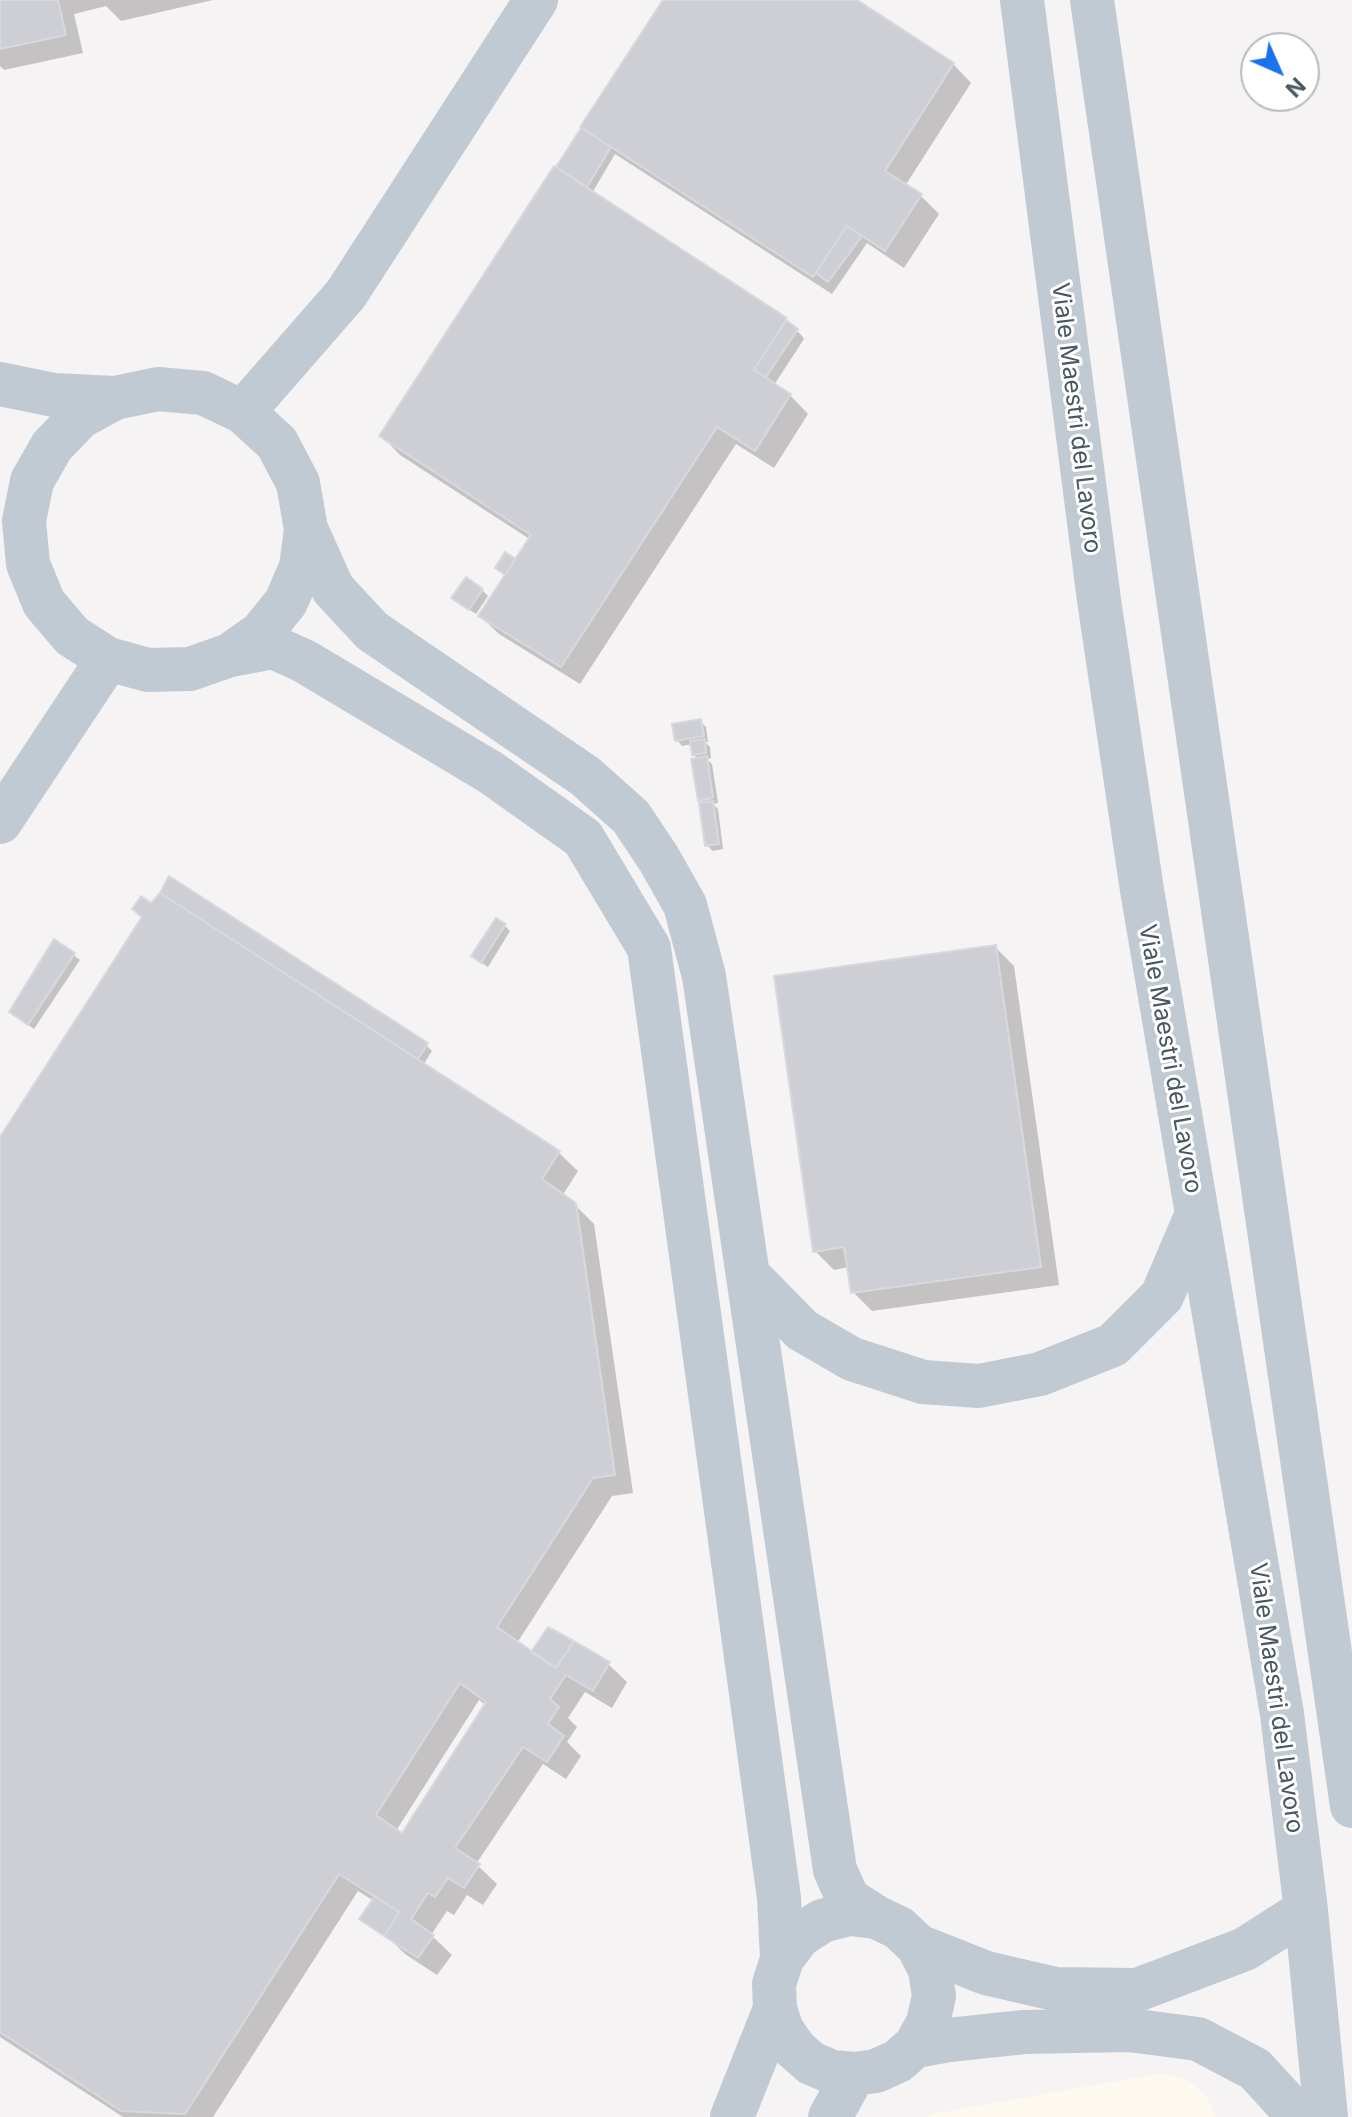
<!DOCTYPE html>
<html>
<head>
<meta charset="utf-8">
<style>
  body { margin:0 }
  #map { position:relative; width:1352px; height:2117px; overflow:hidden; background:#f5f3f3; font-family:Inter,sans-serif }
  canvas { display:block }
  .north { position:absolute; left:1240px; top:32px; width:80px; height:80px; box-sizing:border-box; background:#fff; border:2px solid #b7bbc0; border-radius:50%; rotate:135deg; font-size:22px; font-weight:700; line-height:32px; text-align:center; color:#4a5661 }
  .north::after { content:''; display:block; margin:auto; width:28px; height:36px; background:#1a73e8; clip-path:polygon(50% 0,100% 100%,50% 72%,0 100%) }
</style>
</head>
<body>
<div id="map">
<canvas width="1352" height="2117"></canvas>
<div class="north">N</div>
</div>
<script>
const ctx = document.querySelector('canvas').getContext('2d');
ctx.lineJoin = 'round';
function fill(path, color) {
  ctx.fillStyle = color;
  ctx.fill(path, 'evenodd');
}
function shape(rows) {
  const path = new Path2D();
  for (const r of rows) {
    path.moveTo(r[0], r[1]);
    for (let i = 2; i < r.length; i += 2) path.lineTo(r[i], r[i + 1]);
  }
  return path;
}
function trace(path, color, width, dash) {
  ctx.strokeStyle = color;
  ctx.lineWidth = width;
  ctx.lineCap = dash ? 'butt' : 'round';
  ctx.setLineDash(dash || []);
  ctx.stroke(path);
}
function write(font, color, halo, rows, align = 'center') {
  ctx.font = font + ' Inter,sans-serif';
  ctx.lineWidth = 6;
  ctx.setLineDash([]);
  ctx.textBaseline = 'middle';
  ctx.strokeStyle = halo;
  ctx.fillStyle = color;
  for (const [text, x, y, turn = 0] of rows) {
    ctx.save();
    ctx.translate(x, y);
    ctx.rotate((+turn || 0) * Math.PI / 180);
    ctx.textAlign = isNaN(turn) ? turn : align;
    if (halo) ctx.strokeText(text, 0, 0);
    ctx.fillText(text, 0, 0);
    ctx.restore();
  }
}
const commercial = shape([
  [1158,2074,1173,2075,1189,2081,1201,2090,1208,2100,1216,2117,928,2117,932,2114]
]);
const shadow = shape([
  [0,0,213,0,121,21,106,6,74,14,83,53,4,70,0,66],
  [665,0,853,0,953,64,971,83,905,186,921,196,939,214,904,268,867,243,832,294,615,154,592,193,786,320,802,336,804,339,774,385,790,395,808,414,774,468,736,444,580,684,499,634,480,616,531,540,400,455,382,436,566,174,559,167],
  [482,590,488,596,476,614,460,603],
  [700,721,706,727,708,742,705,742,710,747,711,758,706,759,712,764,718,803,713,804,718,809,723,849,713,851,707,845,705,804,700,800,699,760,693,754,692,744,682,746,677,740],
  [169,879,426,1045,432,1051,423,1065,559,1153,578,1171,562,1196,575,1205,594,1224,633,1493,612,1496,517,1643,532,1654,608,1664,627,1682,612,1708,585,1692,568,1718,577,1727,567,1742,581,1756,566,1779,543,1764,476,1864,497,1884,483,1905,467,1895,454,1915,447,1911,431,1935,452,1955,437,1975,405,1954,392,1941,374,1901,358,1891,213,2117,123,2117,0,2037,0,1140,152,905,161,894],
  [479,1700,486,1705,402,1836,396,1831],
  [505,926,510,931,488,967,480,962],
  [55,942,80,960,34,1029,18,1017],
  [995,947,1014,966,1059,1285,872,1311,853,1292,849,1267,834,1270,815,1251]
]);
const building = shape([
  [0,0,58,0,66,35,0,49,0,0],
  [663,0,857,0,954,63,885,171,922,194,885,251,847,226,813,277,580,127,663,0],
  [581,128,611,147,587,187,556,167,581,128],
  [554,166,787,318,754,370,791,394,755,451,717,427,561,667,478,616,531,535,379,436,554,166],
  [847,226,862,236,828,282,816,273,847,226],
  [786,320,798,329,766,377,754,370,786,320],
  [505,552,516,559,505,575,495,568,505,552],
  [466,577,483,589,469,610,451,598,466,577],
  [701,719,704,736,675,741,672,724,701,719],
  [705,739,706,753,692,755,690,741,705,739],
  [707,756,713,798,698,801,691,759,707,756],
  [713,801,719,844,705,846,699,803,713,801],
  [169,876,428,1043,418,1059,160,893,169,876],
  [160,893,560,1151,542,1179,576,1203,615,1475,593,1478,497,1627,556,1668,574,1641,610,1662,593,1691,566,1675,550,1699,559,1707,548,1724,564,1736,547,1762,523,1747,455,1848,480,1864,464,1888,448,1878,435,1897,428,1893,411,1919,434,1935,418,1958,384,1936,399,1912,339,1874,185,2114,121,2111,0,2032,0,1137,142,917,132,909,141,896,151,903,160,893],
  [460,1683,486,1702,402,1833,376,1815,460,1683],
  [496,918,506,924,481,963,471,956,496,918],
  [54,939,75,953,28,1025,9,1012,54,939],
  [996,945,1041,1267,851,1293,844,1247,813,1252,774,976,996,945],
  [548,1627,574,1641,556,1668,531,1652,548,1627],
  [375,1896,399,1912,384,1936,359,1919,375,1896]
]);
const minor = shape([
  [1022,0,1099,600,1142,890,1282,1714,1306,1910,1326,2117],
  [1092,0,1352,1806],
  [0,384,54,395,115,398,158,389,203,393,243,412,277,443,298,483,306,529,333,589,372,631,585,776,631,817,659,859,685,905,704,976,835,1870,848,1899,876,1917,899,1928,918,1946,930,1970,934,1996,928,2023,915,2046,898,2061,876,2071,854,2074,832,2072,811,2063,795,2049,782,2030,775,2009,774,1984,782,1959,799,1936,822,1921,849,1914,876,1917],
  [115,398,80,417,52,446,32,481,24,521,28,564,44,603,72,636,108,659,148,670,190,669,230,655,273,647,304,661,490,772,583,838,649,948,779,1898,782,1959],
  [243,412,346,294,536,0],
  [230,655,261,633,286,602,301,567,306,529],
  [0,822,108,659],
  [748,1275,802,1330,852,1359,923,1382,979,1386,1040,1374,1113,1345,1162,1296,1197,1214],
  [918,1946,986,1973,1055,1989,1137,1990,1245,1949,1306,1910],
  [915,2046,949,2040,1024,2032,1129,2030,1198,2039,1255,2069,1299,2117],
  [732,2117,775,2009],
  [830,2117,854,2074]
]);
const streetNames = [
  ["Viale Maestri del Lavoro",1076,418,83],
  ["Viale Maestri del Lavoro",1170,1059,80],
  ["Viale Maestri del Lavoro",1276,1698,82]
];
fill(commercial, '#fdf9ef');
fill(shadow, '#0003');
fill(building, '#cdcfd5');
trace(building, '#d7d9de', 2);
trace(minor, '#c1cad2', 44);
write('24px', '#4a5661', '#fff', streetNames);
</script>
</body>
</html>
